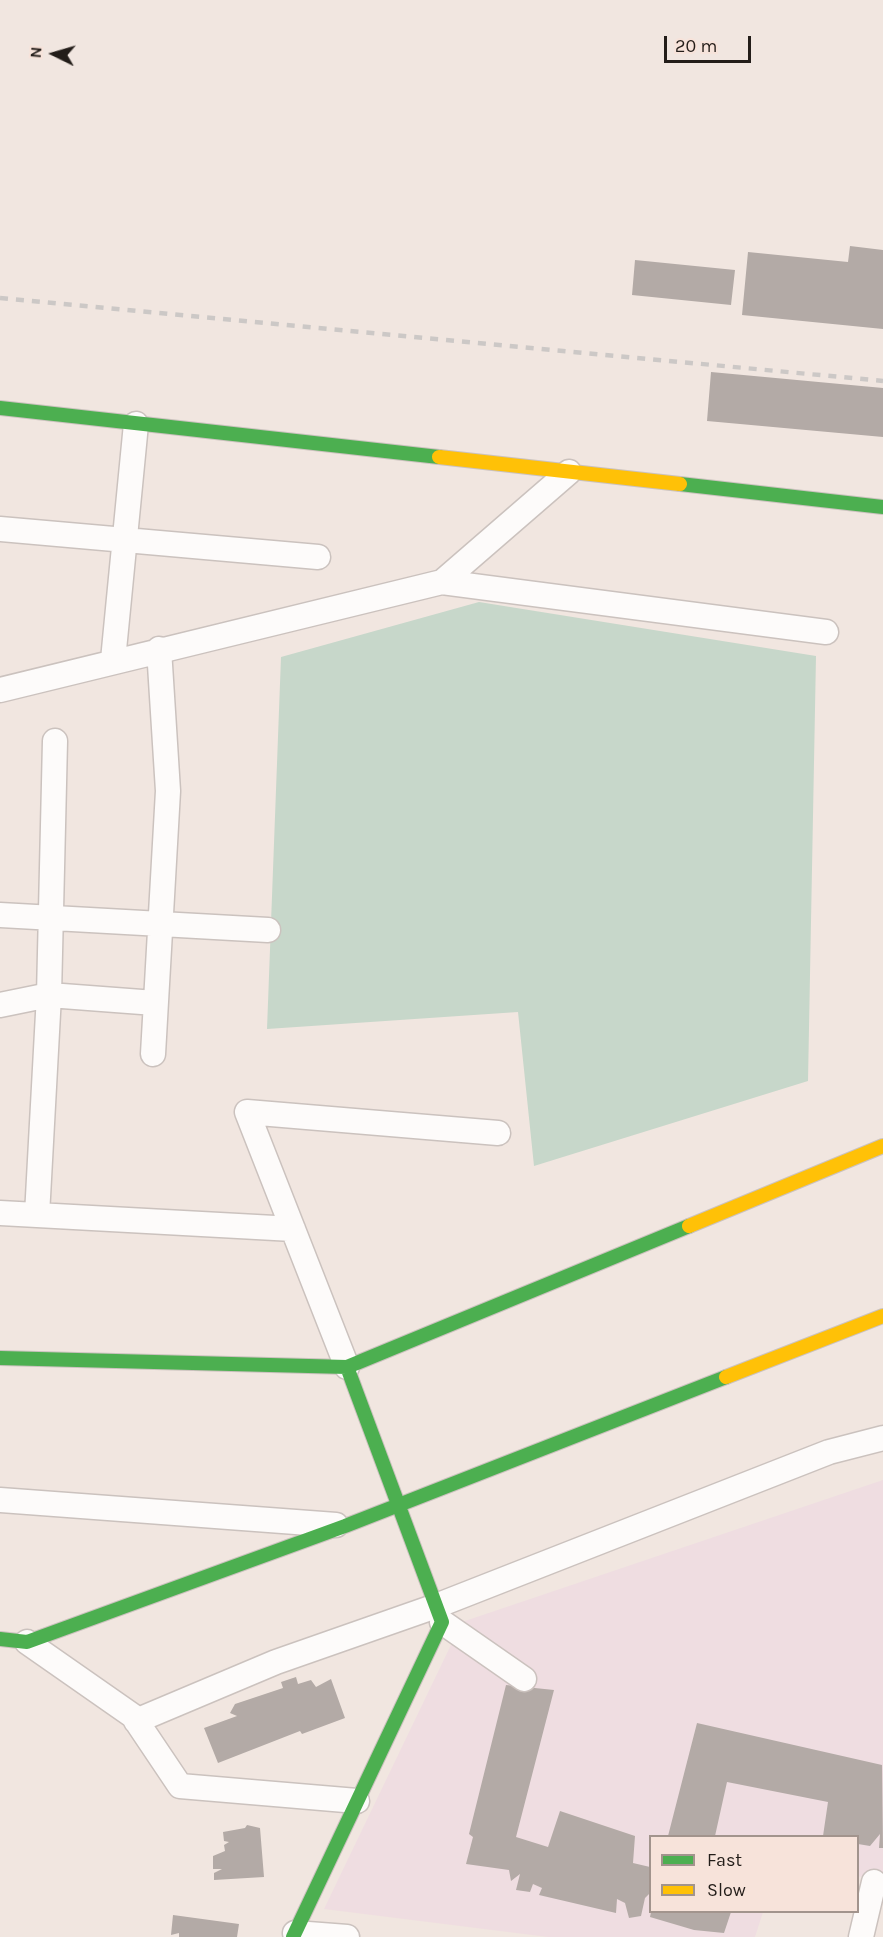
<!DOCTYPE html>
<html>
<head>
<meta charset="utf-8">
<style>
  body { margin:0 }
  #map { position:relative; width:883px; height:1937px; overflow:hidden; background:#f1e6e0; font-family:Karla,sans-serif }
  canvas { display:block }
  .legend { position:absolute; left:649px; top:1835px; width:210px; height:78px; box-sizing:border-box; background:#f7e3da; border:2px solid #a2948d; margin:0; padding:8px 10px; list-style:none; font-size:18px; color:#231d19 }
  .legend li { display:flex; align-items:center; gap:12px; height:30px }
  .legend b { width:30px; border:2px solid #a2948d }
  .north { position:absolute; left:24px; top:24px; width:60px; height:60px; -webkit-text-stroke:4px #f7e3da; paint-order:stroke; rotate:275deg; font-size:16px; font-weight:700; line-height:24px; text-align:center; color:#231d19 }
  .north::after { content:''; display:block; margin:auto; width:21px; height:27px; background:#231d19; clip-path:polygon(50% 0,100% 100%,50% 72%,0 100%) }
  .scale { position:absolute; left:664px; top:36px; width:87px; height:27px; box-sizing:border-box; border:3px solid #231d19; border-top:0; padding-left:8px; font-size:18px; line-height:21px; white-space:nowrap; color:#231d19; -webkit-text-stroke:4px #f7e3da; paint-order:stroke }
</style>
</head>
<body>
<div id="map">
<canvas width="883" height="1937"></canvas>
<ul class="legend">
<li><b style="height:8px;background:#4caf50"></b>Fast</li>
<li><b style="height:8px;background:#ffc107"></b>Slow</li>
</ul>
<div class="north">N</div>
<div class="scale">20 m</div>
</div>
<script>
const ctx = document.querySelector('canvas').getContext('2d');
ctx.lineJoin = 'round';
function fill(path, color) {
  ctx.fillStyle = color;
  ctx.fill(path, 'evenodd');
}
function shape(rows) {
  const path = new Path2D();
  for (const r of rows) {
    path.moveTo(r[0], r[1]);
    for (let i = 2; i < r.length; i += 2) path.lineTo(r[i], r[i + 1]);
  }
  return path;
}
function trace(path, color, width, dash) {
  ctx.strokeStyle = color;
  ctx.lineWidth = width;
  ctx.lineCap = dash ? 'butt' : 'round';
  ctx.setLineDash(dash || []);
  ctx.stroke(path);
}
const education = shape([
  [883,1480,883,1883,858,1876,858,1836,650,1836,650,1912,763,1912,755,1937,548,1937,324,1909,462,1622]
]);
const green = shape([
  [479,602,816,656,808,1081,534,1166,518,1012,267,1029,281,657]
]);
const building = shape([
  [850,246,883,250,883,329,742,315,748,252,848,262],
  [635,260,735,270,731,305,632,295],
  [711,372,883,388,883,437,707,421],
  [296,1677,298,1684,311,1680,316,1687,331,1679,345,1718,302,1734,300,1731,218,1763,204,1728,237,1716,230,1713,235,1704,283,1688,281,1682],
  [506,1685,554,1690,516,1837,548,1847,560,1811,635,1836,633,1863,650,1867,650,1893,645,1898,641,1916,629,1918,625,1903,617,1899,616,1913,539,1895,542,1888,533,1884,530,1892,516,1890,520,1874,511,1881,509,1870,466,1864,473,1837,469,1834],
  [697,1723,882,1765,883,1848,879,1848,880,1834,870,1846,858,1844,858,1836,823,1836,828,1802,727,1782,715,1836,668,1836],
  [247,1825,260,1828,264,1877,214,1880,214,1873,222,1869,213,1869,213,1856,225,1851,224,1845,229,1842,224,1841,223,1832,245,1828],
  [651,1912,731,1912,724,1933,694,1930,650,1917],
  [173,1915,239,1924,237,1937,179,1937,179,1933,171,1935]
]);
const street = shape([
  [0,529,318,557],
  [442,582,826,632],
  [113,660,136,424],
  [0,690,442,582,569,472],
  [0,915,268,930],
  [0,1005,49,995,155,1003],
  [153,1054,168,791,159,649],
  [0,1213,293,1229],
  [37,1215,49,995,55,741],
  [347,1367,247,1112,498,1133],
  [0,1500,336,1525],
  [442,1622,524,1679],
  [27,1642,133,1716,180,1786,357,1801],
  [136,1721,276,1662,436,1606,829,1452,883,1438],
  [295,1933,347,1937],
  [861,1937,874,1882]
]);
const fast = shape([
  [0,408,439,457],
  [680,484,883,507],
  [0,1358,347,1367,689,1226],
  [0,1639,27,1642,345,1526,726,1377],
  [293,1937,442,1622,347,1367]
]);
const slow = shape([
  [439,457,680,484],
  [689,1226,883,1146],
  [726,1377,883,1316]
]);
const rail = shape([
  [0,298,883,381]
]);
fill(education, '#efdde1');
fill(green, '#c7d7ca');
fill(building, '#b3aaa6');
trace(street, '#cbc2be', 27);
trace(fast, '#cbc2be', 16);
trace(slow, '#cbc2be', 16);
trace(street, '#fdfbfa', 24);
trace(fast, '#4caf50', 14);
trace(slow, '#ffc107', 14);
trace(rail, '#ccc8c6', 4.5, [8, 8]);
</script>
</body>
</html>
